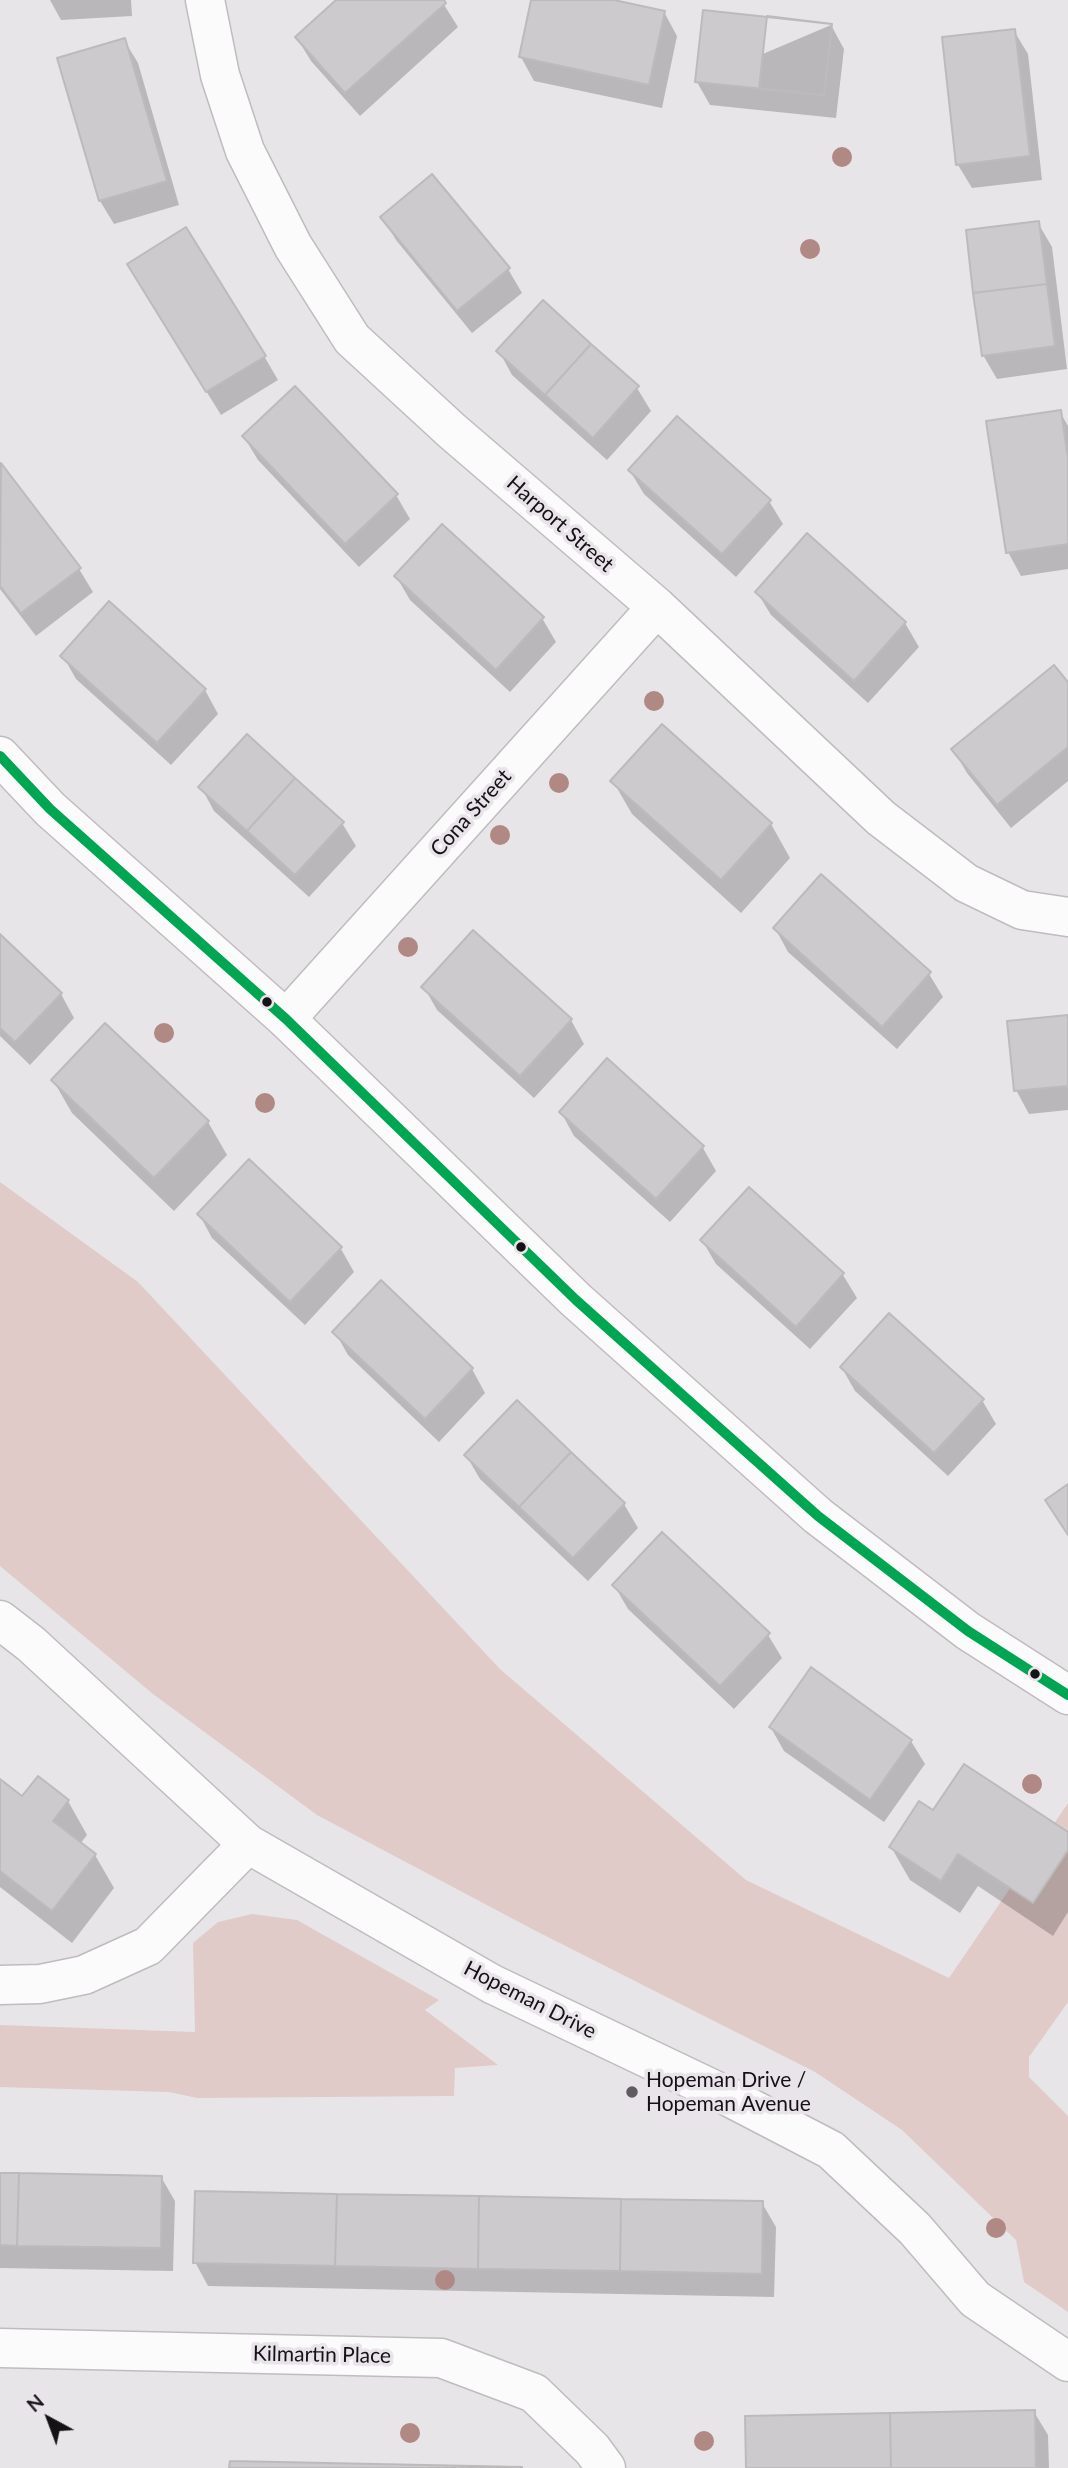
<!DOCTYPE html>
<html>
<head>
<meta charset="utf-8">
<style>
  body { margin:0 }
  #map { position:relative; width:1068px; height:2468px; overflow:hidden; background:#e8e5e9; font-family:Lato,sans-serif }
  canvas { display:block }
  .north { position:absolute; left:14px; top:2384px; width:70px; height:70px; -webkit-text-stroke:5px #e9e4ea; paint-order:stroke; rotate:319deg; font-size:19px; font-weight:700; line-height:28px; text-align:center; color:#141214 }
  .north::after { content:''; display:block; margin:auto; width:24px; height:32px; background:#141214; clip-path:polygon(50% 0,100% 100%,50% 72%,0 100%) }
</style>
</head>
<body>
<div id="map">
<canvas width="1068" height="2468"></canvas>
<div class="north">N</div>
</div>
<script>
const ctx = document.querySelector('canvas').getContext('2d');
ctx.lineJoin = 'round';
function fill(path, color) {
  ctx.fillStyle = color;
  ctx.fill(path, 'evenodd');
}
function shape(rows) {
  const path = new Path2D();
  for (const r of rows) {
    path.moveTo(r[0], r[1]);
    for (let i = 2; i < r.length; i += 2) path.lineTo(r[i], r[i + 1]);
  }
  return path;
}
function trace(path, color, width, dash) {
  ctx.strokeStyle = color;
  ctx.lineWidth = width;
  ctx.lineCap = dash ? 'butt' : 'round';
  ctx.setLineDash(dash || []);
  ctx.stroke(path);
}
function write(font, color, halo, rows, align = 'center') {
  ctx.font = font + ' Lato,sans-serif';
  ctx.lineWidth = 7;
  ctx.setLineDash([]);
  ctx.textBaseline = 'middle';
  ctx.strokeStyle = halo;
  ctx.fillStyle = color;
  for (const [text, x, y, turn = 0] of rows) {
    ctx.save();
    ctx.translate(x, y);
    ctx.rotate((+turn || 0) * Math.PI / 180);
    ctx.textAlign = isNaN(turn) ? turn : align;
    if (halo) ctx.strokeText(text, 0, 0);
    ctx.fillText(text, 0, 0);
    ctx.restore();
  }
}
const green = shape([
  [0,1182,138,1282,500,1669,746,1880,949,1978,1068,1803,1068,2002,1029,2057,1029,2077,1068,2116,1068,2312,1024,2282,1016,2240,902,2130,815,2072,534,1930,317,1815,153,1694,0,1566],
  [252,1914,297,1920,439,2000,425,2010,498,2065,455,2068,454,2096,197,2098,169,2092,0,2087,0,2025,195,2032,193,1943,218,1922]
]);
const shadow = shape([
  [50,0,131,0,132,16,61,20],
  [339,0,441,0,458,27,360,116,311,61,297,38],
  [533,0,605,0,664,12,677,36,662,108,534,81,521,57],
  [831,25,844,49,836,118,710,105,697,82],
  [1014,31,1028,54,1042,180,972,188,958,165],
  [124,40,138,63,179,205,114,224,100,201,59,59],
  [382,217,508,269,522,293,472,333,396,240],
  [1038,223,1052,247,1067,369,997,379,983,355],
  [142,288,264,356,278,380,221,415],
  [499,351,637,388,651,411,607,460,512,375],
  [1060,412,1068,426,1068,569,1021,576,1008,552],
  [244,437,396,495,410,519,359,567,258,460],
  [1,465,79,569,93,592,36,636,0,589],
  [630,471,769,501,783,524,736,577,644,494],
  [396,576,542,618,556,642,510,692,410,600],
  [757,592,905,623,919,647,868,703,771,615],
  [63,656,205,690,218,714,171,765,76,679],
  [1068,685,1068,781,1011,828,967,773,953,749],
  [613,781,771,824,790,858,741,913,632,814],
  [201,787,342,823,356,846,309,897,214,811],
  [775,928,929,974,943,997,897,1049,788,952],
  [0,936,61,994,74,1018,30,1065,0,1036],
  [424,987,571,1020,584,1044,534,1098,437,1010],
  [1068,1017,1068,1110,1029,1114,1016,1090],
  [608,1061,703,1148,716,1171,670,1222,574,1136,561,1112],
  [53,1080,208,1122,227,1155,174,1211,72,1113],
  [249,1161,341,1249,354,1272,305,1325,212,1238,199,1214],
  [749,1189,843,1275,857,1298,810,1349,716,1264,702,1240],
  [335,1332,472,1369,485,1393,439,1442,348,1355],
  [842,1368,982,1400,996,1424,948,1476,855,1391],
  [517,1402,624,1504,638,1528,588,1581,480,1479,466,1455],
  [614,1585,768,1635,782,1658,734,1709,628,1609],
  [771,1728,911,1741,925,1764,884,1822,784,1751],
  [38,1778,68,1801,87,1835,80,1844,95,1855,114,1888,72,1943,0,1887,0,1781,22,1799],
  [934,1812,1068,1834,1068,1912,1053,1936,978,1886,960,1913,910,1880,891,1847],
  [0,2174,161,2177,175,2201,173,2271,0,2268],
  [762,2203,776,2227,774,2297,208,2286,195,2262],
  [1034,2412,1048,2435,1049,2468,748,2468]
]);
const building = shape([
  [336,0,444,0,446,3,345,93,295,37,336,0],
  [531,0,614,0,665,11,649,85,519,57,531,0],
  [703,10,832,24,824,95,695,82,703,10],
  [767,16,832,24,824,95,759,89,767,16],
  [1015,29,1030,156,956,165,942,37,1015,29],
  [125,38,167,181,99,201,57,58,125,38],
  [432,174,510,268,457,311,380,217,432,174],
  [1039,221,1047,284,973,293,966,230,1039,221],
  [186,227,266,356,206,392,127,264,186,227],
  [1047,284,1055,346,982,356,973,293,1047,284],
  [543,300,591,344,545,395,496,351,543,300],
  [591,344,639,386,593,438,545,395,591,344],
  [295,386,398,494,345,544,242,436,295,386],
  [1061,410,1068,458,1068,544,1006,553,986,421,1061,410],
  [677,416,771,500,722,554,628,470,677,416],
  [1,463,81,568,21,613,0,586,1,463],
  [442,524,544,617,496,670,394,576,442,524],
  [807,533,906,622,854,681,755,592,807,533],
  [109,601,206,689,157,743,60,656,109,601],
  [1054,665,1068,682,1068,747,997,805,951,749,1054,665],
  [662,724,772,823,721,880,610,781,662,724],
  [247,734,295,778,247,831,198,787,247,734],
  [295,778,344,822,295,875,247,831,295,778],
  [821,874,931,972,882,1027,773,928,821,874],
  [473,930,572,1019,520,1076,421,987,473,930],
  [0,934,62,993,15,1042,0,1028,0,934],
  [1068,1015,1068,1086,1014,1091,1007,1021,1068,1015],
  [105,1023,209,1121,154,1178,51,1080,105,1023],
  [607,1058,704,1146,656,1199,559,1112,607,1058],
  [249,1159,342,1247,290,1302,197,1214,249,1159],
  [749,1187,844,1273,796,1327,700,1240,749,1187],
  [381,1280,473,1368,425,1419,332,1332,381,1280],
  [889,1313,984,1399,934,1453,840,1367,889,1313],
  [517,1400,571,1452,519,1507,464,1455,517,1400],
  [571,1452,625,1503,573,1558,519,1507,571,1452],
  [1068,1484,1068,1535,1045,1500,1068,1484],
  [662,1532,770,1633,720,1686,612,1585,662,1532],
  [811,1667,912,1740,870,1800,769,1727,811,1667],
  [964,1764,1068,1832,1068,1850,1033,1903,958,1854,941,1881,889,1847,919,1801,933,1810,964,1764],
  [38,1776,69,1800,53,1821,96,1854,52,1911,0,1871,0,1779,22,1796,38,1776],
  [0,2173,19,2173,17,2246,0,2245,0,2173],
  [19,2173,162,2176,161,2248,17,2246,19,2173],
  [195,2191,337,2194,335,2266,193,2263,195,2191],
  [337,2194,479,2196,478,2269,335,2266,337,2194],
  [479,2196,621,2199,620,2271,478,2269,479,2196],
  [621,2199,763,2201,762,2274,620,2271,621,2199],
  [1035,2410,1036,2468,891,2468,890,2413,1035,2410],
  [890,2413,891,2468,746,2468,745,2416,890,2413],
  [230,2461,522,2467,522,2468,229,2468,230,2461]
]);
const street = shape([
  [205,0,220,75,245,151,293,246,352,339,452,431,657,607,881,818,966,883,1022,910,1068,917],
  [286,1019,657,607],
  [0,1620,31,1644,248,1844,492,1984,731,2098,831,2150,915,2229,975,2299,1068,2362],
  [0,1985,40,1984,84,1975,148,1946,248,1844],
  [0,2348,441,2358,534,2393,592,2449,606,2468]
]);
const secondary = shape([
  [0,756,50,809,286,1019,576,1300,818,1516,968,1631,1068,1695]
]);
const bus1 = shape([
  [0,756,50,809,286,1019,576,1300,818,1516,968,1631,1068,1695]
]);
const trees = [
  [842,157],
  [810,249],
  [654,701],
  [559,783],
  [500,835],
  [408,947],
  [164,1033],
  [265,1103],
  [1032,1784],
  [996,2228],
  [445,2280],
  [410,2433],
  [704,2441]
];
const markers = [
  [267,1002,6,"#141214"],
  [521,1247,6,"#141214"],
  [1035,1674,6,"#141214"],
  [632,2092,7,"#5e5c5f"]
];
const streetNames = [
  ["Harport Street",560,524,41],
  ["Cona Street",471,813,-48],
  ["Hopeman Drive",530,2000,27],
  ["Kilmartin Place",322,2355,1]
];
const poiNames = [
  ["Hopeman Drive /",646,2080],
  ["Hopeman Avenue",646,2104]
];
fill(green, '#e0cbc9');
fill(shadow, '#0003');
fill(building, '#cccacc');
trace(building, '#bdbabc', 2);
trace(street, '#bfbcbf', 41);
trace(secondary, '#bfbcbf', 41);
trace(street, '#fcfbfc', 38);
trace(secondary, '#fcfbfc', 38);
trace(bus1, '#00a651', 10);
ctx.fillStyle = '#b08884';
for (const [x, y] of trees) {
  ctx.beginPath();
  ctx.arc(x, y, 10, 0, 2 * Math.PI);
  ctx.fill();
}
for (const [x, y, r, color] of markers) {
  const dot = new Path2D();
  dot.arc(x, y, r, 0, 2 * Math.PI);
  ctx.fillStyle = color;
  ctx.fill(dot);
  trace(dot, '#e9e4ea', 2.5);
}
write('21px', '#141214', '#e9e4ea', streetNames);
write('21px', '#141214', '#e9e4ea', poiNames, 'left');
</script>
</body>
</html>
